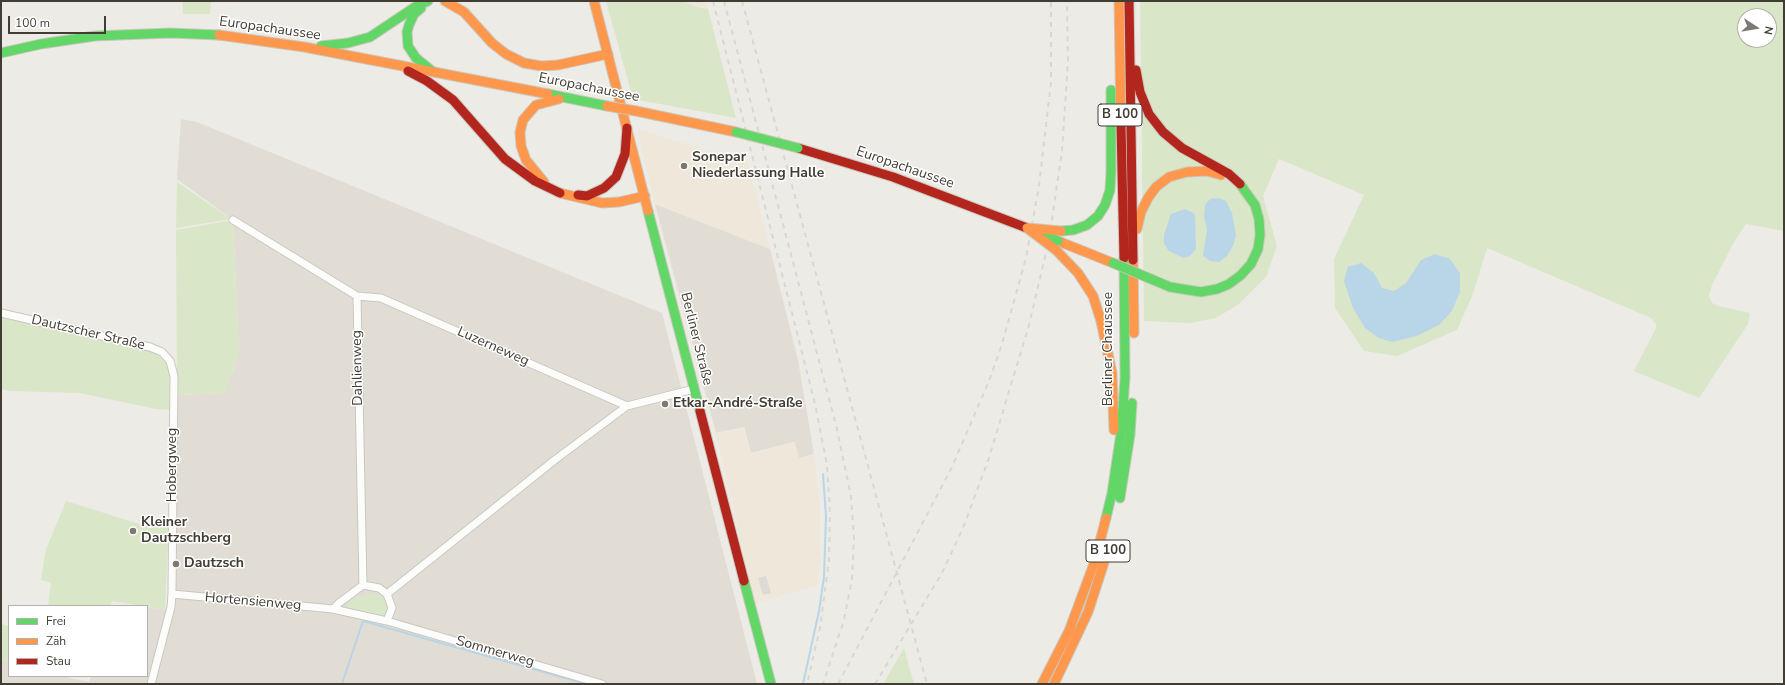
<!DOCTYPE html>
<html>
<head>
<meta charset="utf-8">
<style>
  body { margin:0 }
  #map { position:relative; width:1785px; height:685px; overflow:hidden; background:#edebe6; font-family:"Nunito Sans",sans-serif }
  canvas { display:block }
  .frame { position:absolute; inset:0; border:2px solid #413c34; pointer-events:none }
  .legend { position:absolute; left:8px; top:605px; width:140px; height:72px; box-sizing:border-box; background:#fff; border:1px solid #b3b1ae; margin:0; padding:5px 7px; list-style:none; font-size:12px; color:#413c34 }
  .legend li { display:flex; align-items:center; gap:8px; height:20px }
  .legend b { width:20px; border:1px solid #b3b1ae }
  .north { position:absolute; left:1737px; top:8px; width:40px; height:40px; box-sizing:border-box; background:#fff; border:1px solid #b3b1ae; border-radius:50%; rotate:102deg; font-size:11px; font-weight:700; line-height:16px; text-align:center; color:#413c34 }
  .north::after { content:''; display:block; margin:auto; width:14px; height:18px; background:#7d7972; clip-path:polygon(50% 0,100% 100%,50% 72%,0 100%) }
  .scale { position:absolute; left:8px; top:16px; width:98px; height:18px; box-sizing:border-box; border:2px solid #413c34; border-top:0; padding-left:5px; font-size:12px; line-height:14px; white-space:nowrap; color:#413c34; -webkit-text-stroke:3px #fff; paint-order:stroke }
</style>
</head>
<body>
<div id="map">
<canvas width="1785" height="685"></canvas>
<div class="frame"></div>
<ul class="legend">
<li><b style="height:5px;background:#63d668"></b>Frei</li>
<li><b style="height:5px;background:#ff974d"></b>Zäh</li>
<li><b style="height:5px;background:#b3261e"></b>Stau</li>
</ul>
<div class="north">N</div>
<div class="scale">100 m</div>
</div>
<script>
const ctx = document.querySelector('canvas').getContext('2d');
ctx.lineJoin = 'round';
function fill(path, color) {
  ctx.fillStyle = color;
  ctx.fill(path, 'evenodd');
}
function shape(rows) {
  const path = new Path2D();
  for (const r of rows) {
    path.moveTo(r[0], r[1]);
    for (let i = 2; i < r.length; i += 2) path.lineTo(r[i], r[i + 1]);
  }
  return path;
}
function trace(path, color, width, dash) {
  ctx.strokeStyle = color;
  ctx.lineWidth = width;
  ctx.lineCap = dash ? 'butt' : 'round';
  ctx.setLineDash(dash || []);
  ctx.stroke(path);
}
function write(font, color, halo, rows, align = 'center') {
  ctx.font = font + ' "Nunito Sans",sans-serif';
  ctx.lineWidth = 3;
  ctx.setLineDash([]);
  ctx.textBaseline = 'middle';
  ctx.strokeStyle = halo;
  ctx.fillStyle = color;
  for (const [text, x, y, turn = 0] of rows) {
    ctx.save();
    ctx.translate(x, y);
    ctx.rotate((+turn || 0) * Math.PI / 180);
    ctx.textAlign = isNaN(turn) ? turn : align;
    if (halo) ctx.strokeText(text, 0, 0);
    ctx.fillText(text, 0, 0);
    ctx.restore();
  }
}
const residential = shape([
  [181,119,197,122,662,313,757,684,1,684,1,659,9,661,9,676,62,676,89,682,91,676,147,676,147,607,165,610,171,594,177,395,224,393,239,355,233,220,177,179],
  [655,204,770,249,798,360,814,454,799,458,794,442,751,453,744,427,716,433]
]);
const commercial = shape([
  [683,1,706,1,708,9,697,7],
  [637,129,748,163,770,249,655,204],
  [743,428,750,454,795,442,799,458,814,454,820,509,820,564,817,585,755,604,716,433]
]);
const green = shape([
  [183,1,211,1,210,14,183,14],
  [606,1,683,1,697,7,708,9,736,118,633,99],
  [1140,1,1784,1,1784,231,1746,224,1734,242,1712,285,1709,296,1712,303,1718,306,1750,313,1748,324,1699,398,1634,371,1656,328,1656,324,1651,318,1487,248,1473,294,1457,330,1397,356,1364,351,1335,308,1334,259,1364,195,1279,159,1263,196,1277,246,1266,277,1239,304,1216,318,1190,323,1144,321],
  [1745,16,1769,16,1769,40,1745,40],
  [177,182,231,219,176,228],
  [233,220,239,355,224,393,177,395,176,230],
  [1,317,146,349,157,354,164,361,169,369,171,410,156,409,80,393,10,391,1,389],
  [66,501,152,528,169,520,165,610,112,601,110,606,48,606,51,583,41,580,46,549],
  [370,594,380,595,387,602,389,608,384,615,379,615,347,608,347,604,354,598],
  [1,624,9,626,9,661,1,659],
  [904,648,914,684,883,684]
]);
const parking = shape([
  [766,576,771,593,763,595,758,578]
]);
const water = shape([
  [1219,198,1226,201,1232,213,1236,235,1233,246,1227,256,1219,262,1210,261,1203,256,1207,230,1204,216,1205,205,1210,199],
  [1185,209,1195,214,1196,249,1190,256,1183,258,1169,251,1164,244,1164,235,1171,214],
  [1435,254,1450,259,1460,273,1460,292,1452,311,1439,325,1417,336,1392,342,1379,338,1365,328,1353,308,1344,281,1348,267,1361,263,1374,273,1382,288,1394,291,1406,283,1421,260]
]);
const stream = shape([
  [342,684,363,621,586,684],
  [803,684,819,611,824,577,826,516,823,474]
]);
const street = shape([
  [233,220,357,296,363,585],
  [357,296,381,298,627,406],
  [1,313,150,347,162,352,170,361,174,376,172,594,171,607,151,684],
  [172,594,333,609,387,621,392,608,387,594,379,588,363,585,339,603,333,609],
  [387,594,556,459,627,406,694,389],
  [387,621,602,684]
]);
const fast = shape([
  [421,8,414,14,409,25,407,32,408,46,416,58,432,71],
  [321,46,348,43,370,37,415,7,428,1],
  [1,53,41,44,95,36,170,33,219,35],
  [548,94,607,106],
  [648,211,700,411],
  [1061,231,1073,230,1087,225,1098,216,1105,205,1110,190,1111,172,1111,90],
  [1151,279,1170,287,1201,292,1217,289,1229,284,1241,275,1251,264,1258,249,1260,235,1259,219,1255,205,1240,184],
  [1120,498,1130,435,1132,403],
  [1106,518,1112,493,1121,433,1125,378,1124,258],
  [744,581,771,684]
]);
const slow = shape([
  [445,1,464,12,492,43,506,54,524,63,541,66,558,65,608,54],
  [594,1,648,211],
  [1119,1,1121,125],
  [219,35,304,47,548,94],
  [636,111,736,132],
  [544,182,526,160,521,146,520,132,523,120,536,105,559,99],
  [560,193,602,203,619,202,645,196],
  [1137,229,1141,212,1148,198,1156,187,1169,177,1187,172,1207,171,1221,175],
  [1058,241,1113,263],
  [1056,250,1078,273,1093,296,1101,321,1112,373,1114,430],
  [1133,260,1134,333],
  [1042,684,1069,631,1095,561,1106,518],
  [1054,684,1088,612,1108,550]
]);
const jam = shape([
  [1129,1,1133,260],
  [1136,70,1140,92,1149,114,1163,132,1182,148,1229,174,1240,184],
  [408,71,427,81,453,100,505,159,535,181,560,193],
  [1121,125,1124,258],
  [798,148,893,177,1027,228],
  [578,195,587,196,604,188,616,177,625,154,627,128],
  [700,411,744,581]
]);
const rail = shape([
  [713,1,815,404,827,465,830,513,829,560,820,628,807,684],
  [724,1,836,425,851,496,854,538,852,579,844,620,823,684],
  [742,1,927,684],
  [838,684,952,467,989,381,1002,344,1026,258,1039,186,1051,82,1051,1],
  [875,684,942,573,963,528,988,461,1029,325,1049,240,1062,151,1068,61,1067,1]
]);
const fastBridge = shape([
  [736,132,798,148],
  [1035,231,1058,241],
  [1113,263,1151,279]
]);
const slowBridge = shape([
  [607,106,636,111],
  [1027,228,1056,250],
  [1027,228,1061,231]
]);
const markers = [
  [684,166,4,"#7d7972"],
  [665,404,4,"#7d7972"],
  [133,531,4,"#7d7972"],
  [176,564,4,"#7d7972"]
];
const shields = [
  [1120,115,44],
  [1108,551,44]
];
const shieldNames = [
  ["B 100",1120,115],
  ["B 100",1108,551]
];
const streetNames = [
  ["Europachaussee",270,29,8],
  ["Europachaussee",589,88,11],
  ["Europachaussee",905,168,19],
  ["Dautzscher Straße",88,333,13],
  ["Berliner Straße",696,339,76],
  ["Luzerneweg",493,347,24],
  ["Berliner Chaussee",1109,349,-90],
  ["Dahlienweg",358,368,-91],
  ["Hobergweg",173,465,-90],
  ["Hortensienweg",253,602,5],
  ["Sommerweg",495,652,16]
];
const poiNames = [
  ["Sonepar",692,158],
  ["Niederlassung Halle",692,174],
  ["Etkar-André-Straße",673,404],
  ["Kleiner",141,523],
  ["Dautzschberg",141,539],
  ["Dautzsch",184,564]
];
fill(residential, '#e1ddd4');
fill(commercial, '#efe7d9');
fill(green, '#dae6c8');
fill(parking, '#dcdad6');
fill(water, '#b9d5e8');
trace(stream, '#b9d5e8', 2);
trace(street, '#c9c7c2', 9);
trace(fast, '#cbc8be', 11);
trace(slow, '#cbc8be', 11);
trace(jam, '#cbc8be', 11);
trace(street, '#fcfcfb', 7);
trace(fast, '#63d668', 9);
trace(slow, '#ff974d', 9);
trace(jam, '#b3261e', 9);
trace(rail, '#d8d7d7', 2, [5, 5]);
trace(fastBridge, '#cec6b5', 11, []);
trace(slowBridge, '#cec6b5', 11, []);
trace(fastBridge, '#63d668', 9);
trace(slowBridge, '#ff974d', 9);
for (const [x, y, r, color] of markers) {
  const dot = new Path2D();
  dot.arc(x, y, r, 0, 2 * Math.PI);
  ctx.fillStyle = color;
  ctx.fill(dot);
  trace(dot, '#fff', 1.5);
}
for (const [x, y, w] of shields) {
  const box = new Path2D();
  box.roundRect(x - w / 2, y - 11, w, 22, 3);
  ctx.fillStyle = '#fff';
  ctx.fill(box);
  trace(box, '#413c34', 1);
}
write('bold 13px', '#413c34', null, shieldNames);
write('14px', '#413c34', '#fff', streetNames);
write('bold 14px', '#413c34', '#fff', poiNames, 'left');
</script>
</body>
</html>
